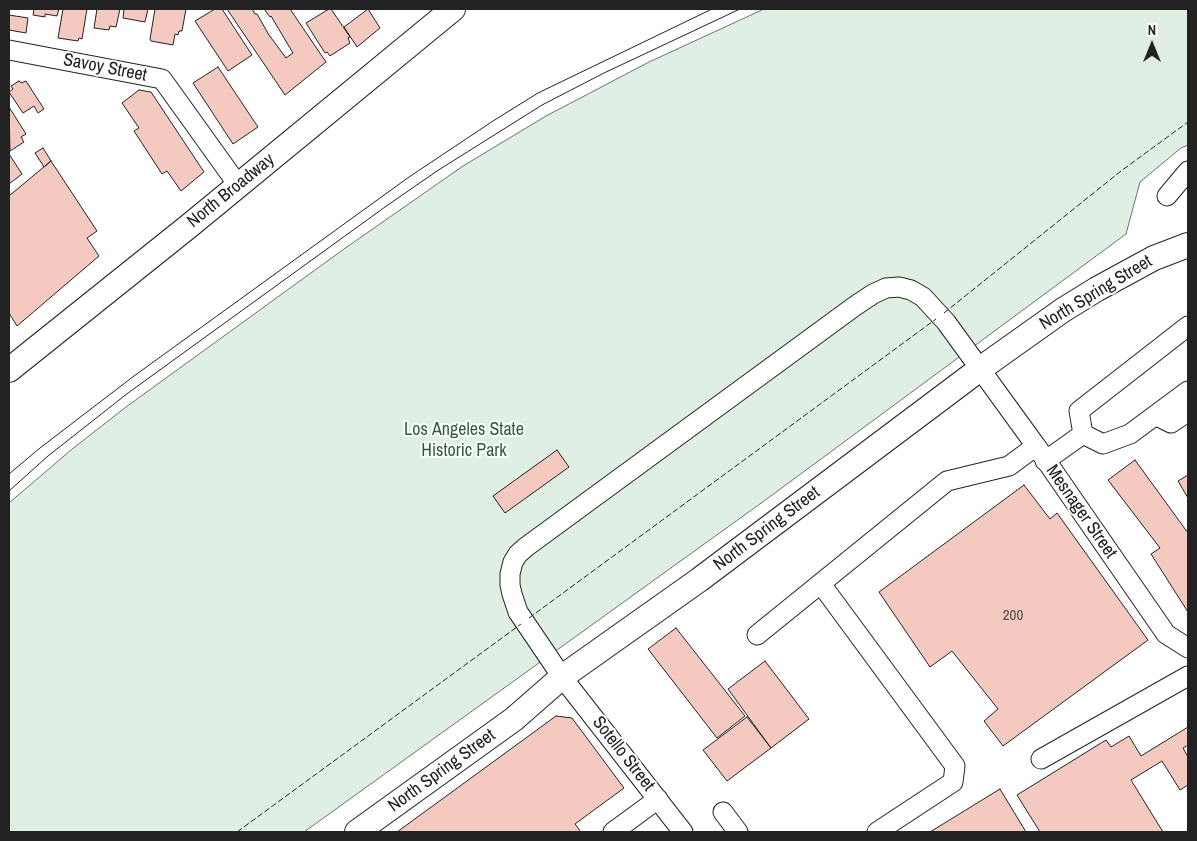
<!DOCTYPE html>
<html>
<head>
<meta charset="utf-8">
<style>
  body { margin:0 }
  #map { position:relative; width:1197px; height:841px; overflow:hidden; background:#fff; font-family:"Archivo Narrow",sans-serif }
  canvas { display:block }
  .frame { position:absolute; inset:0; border:10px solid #222; pointer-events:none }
  .north { position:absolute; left:1127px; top:20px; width:50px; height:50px; -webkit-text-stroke:4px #fff; paint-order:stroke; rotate:0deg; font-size:14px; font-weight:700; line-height:20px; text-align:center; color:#222 }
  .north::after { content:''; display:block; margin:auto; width:18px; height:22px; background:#222; clip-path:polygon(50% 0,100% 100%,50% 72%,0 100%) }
</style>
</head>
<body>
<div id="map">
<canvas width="1197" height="841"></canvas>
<div class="frame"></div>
<div class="north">N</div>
</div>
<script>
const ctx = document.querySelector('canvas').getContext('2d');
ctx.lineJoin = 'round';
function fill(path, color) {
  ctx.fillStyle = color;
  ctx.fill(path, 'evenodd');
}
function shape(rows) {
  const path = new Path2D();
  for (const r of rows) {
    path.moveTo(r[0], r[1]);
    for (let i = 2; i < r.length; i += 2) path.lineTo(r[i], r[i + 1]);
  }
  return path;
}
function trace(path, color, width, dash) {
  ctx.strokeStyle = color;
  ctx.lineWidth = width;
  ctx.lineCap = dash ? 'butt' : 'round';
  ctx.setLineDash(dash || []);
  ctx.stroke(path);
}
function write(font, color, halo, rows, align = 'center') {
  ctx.font = font + ' "Archivo Narrow",sans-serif';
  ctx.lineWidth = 4;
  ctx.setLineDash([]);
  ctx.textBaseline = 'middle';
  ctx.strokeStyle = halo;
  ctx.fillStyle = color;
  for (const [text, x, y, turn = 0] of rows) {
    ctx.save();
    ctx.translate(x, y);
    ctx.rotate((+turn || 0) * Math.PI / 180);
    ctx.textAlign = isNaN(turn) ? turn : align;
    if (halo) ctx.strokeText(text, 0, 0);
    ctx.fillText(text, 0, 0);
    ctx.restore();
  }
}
const green = shape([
  [764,9,1188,9,1188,145,1181,148,1140,182,1126,234,764,501,304,832,9,832,9,503,71,450,126,407,344,249,463,166,546,116,649,62,764,9]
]);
const building = shape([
  [34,9,59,9,57,16,45,14,45,17,33,15,34,9],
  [63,9,87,9,82,39,79,38,78,41,58,38,63,9],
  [97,9,120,9,116,27,110,26,109,30,94,28,97,9],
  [124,9,148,9,145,22,123,18,124,9],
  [155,9,186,9,182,31,179,31,178,35,175,34,173,45,151,41,150,39,155,9],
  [215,9,222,9,252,55,228,71,195,21,215,9],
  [227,9,252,9,255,14,257,14,269,35,286,58,293,53,271,16,270,17,264,9,290,9,326,62,285,95,227,9],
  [329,9,331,9,350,37,348,38,350,43,330,56,327,52,325,53,306,23,329,9],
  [368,9,380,28,357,47,344,27,368,9],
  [9,15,28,18,26,33,9,30,9,15],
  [218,67,258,127,233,144,193,83,218,67],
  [19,81,21,83,26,81,44,109,38,113,34,106,23,113,9,92,13,89,11,86,19,81],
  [139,90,151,92,204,172,181,191,167,171,162,174,134,131,139,128,122,103,139,90],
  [9,107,26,134,21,137,24,142,10,151,9,107],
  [43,148,51,161,44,167,35,153,43,148],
  [9,154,22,174,9,184,9,154],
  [51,161,97,231,87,238,99,256,17,326,9,313,9,196,51,161],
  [557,450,569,467,505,513,493,496,557,450],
  [1135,460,1188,533,1188,612,1151,554,1160,548,1108,480,1135,460],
  [1188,475,1188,498,1178,481,1188,475],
  [1024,485,1050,519,1057,513,1148,640,1003,746,984,721,998,709,952,651,930,667,879,592,1024,485],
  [676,628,745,716,717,738,648,649,676,628],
  [765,661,809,719,771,748,728,689,765,661],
  [556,716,572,718,624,788,575,824,581,832,397,832,556,716],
  [747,717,771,748,727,781,703,750,747,717],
  [1188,727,1188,745,1183,748,1188,757,1188,785,1180,790,1162,761,1131,780,1163,832,1040,832,1017,795,1106,740,1111,747,1129,736,1141,756,1188,727],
  [1000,789,1026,832,930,832,1000,789]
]);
const minor = shape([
  [9,50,162,79,238,185],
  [1167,196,1188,171],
  [1157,416,1171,423,1186,413],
  [1083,434,1079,411,1188,326],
  [1083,434,1103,444,1130,434,1188,391],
  [1045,461,1083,434],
  [821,584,955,766,953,782,877,832],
  [757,635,947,481,1009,466,1036,446],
  [1041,759,1188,676],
  [723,812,738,832],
  [613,832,658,799],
  [683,832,562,677,518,612,512,594,510,585,510,574,513,562,518,554,526,547,855,306,873,294,886,288,899,287,911,290,923,297,946,322,1036,446,1166,634,1188,648]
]);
const major = shape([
  [9,370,189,226,453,9],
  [357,832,514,719,562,677,699,580,980,369,1063,310,1097,289,1154,258,1188,245]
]);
const tram = shape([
  [9,474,40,448,134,376,409,177,493,121,538,93,712,9],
  [9,491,48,456,128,393,385,207,437,171,542,105,604,73,740,9]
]);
const fence = shape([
  [944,313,1121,171,1188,122],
  [529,618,936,319],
  [237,832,521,624]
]);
const numberNames = [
  ["200",1013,616]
];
const streetNames = [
  ["Savoy Street",105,68,11],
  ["North Broadway",231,191,-39],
  ["North Spring Street",1096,293,-31],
  ["Mesnager Street",1081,512,55],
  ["North Spring Street",767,529,-37],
  ["Sotello Street",623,754,52],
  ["North Spring Street",442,771,-36]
];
const parkNames = [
  ["Los Angeles State",464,430],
  ["Historic Park",464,451]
];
fill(green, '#e0efe3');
trace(green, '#6f6f6f', 1);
fill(building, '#f3c9c0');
trace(building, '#222', 1);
trace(minor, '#222', 21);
trace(major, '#222', 26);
trace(minor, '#fff', 19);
trace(major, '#fff', 24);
trace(tram, '#222', 1);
trace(fence, '#222', 1, [6, 2.5]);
write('15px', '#564c4a', null, numberNames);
write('18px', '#222', '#fff', streetNames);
write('18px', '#2f5e38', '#fff', parkNames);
</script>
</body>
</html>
